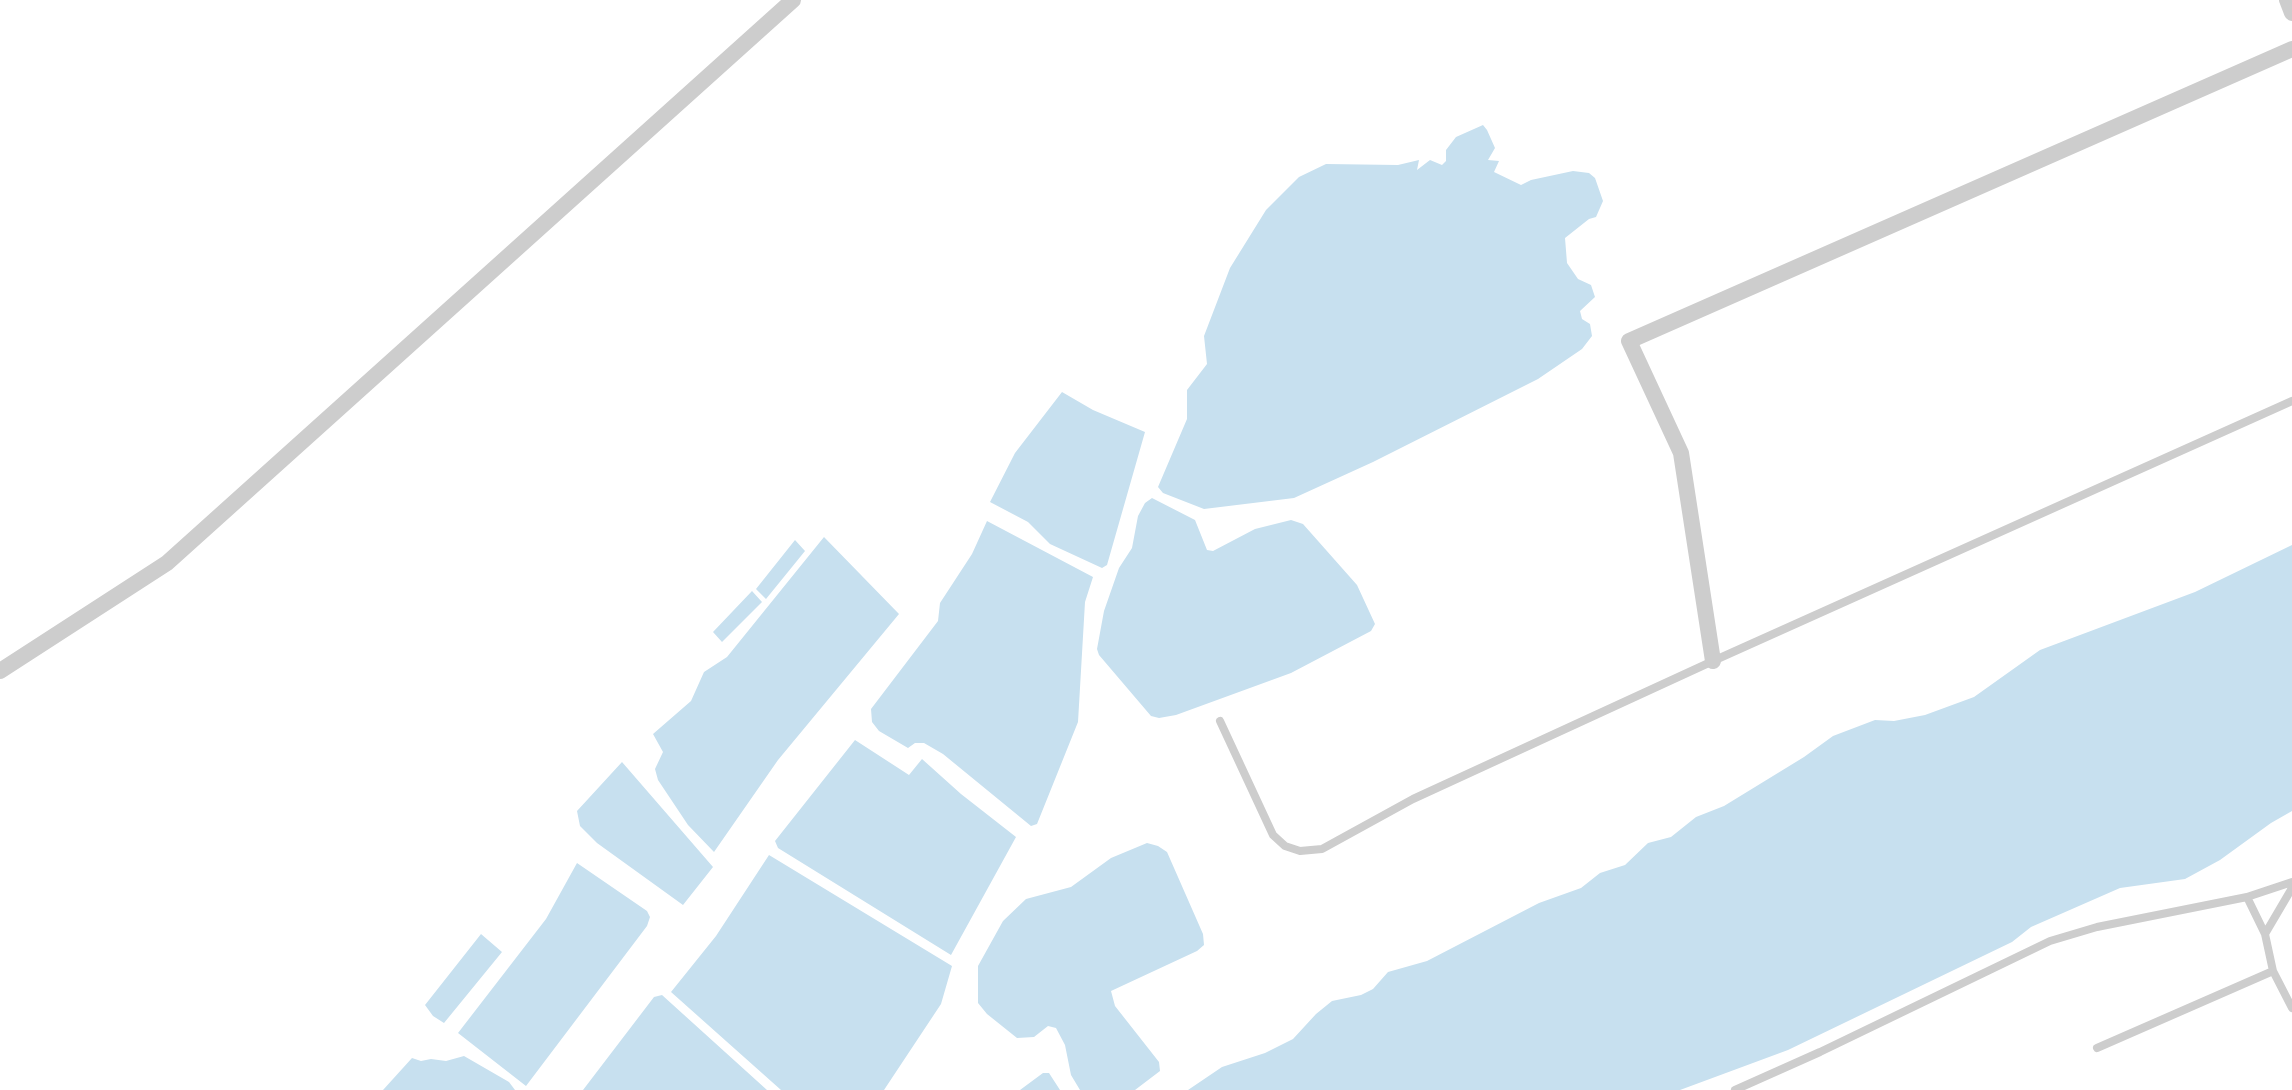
<!DOCTYPE html>
<html>
<head>
<meta charset="utf-8">
<style>
  body { margin:0 }
  canvas { display:block; background:#fff }
</style>
</head>
<body>
<canvas width="2292" height="1090"></canvas>
<script>
const ctx = document.querySelector('canvas').getContext('2d');
ctx.lineJoin = 'round';
function fill(path, color) {
  ctx.fillStyle = color;
  ctx.fill(path, 'evenodd');
}
function shape(rows) {
  const path = new Path2D();
  for (const r of rows) {
    path.moveTo(r[0], r[1]);
    for (let i = 2; i < r.length; i += 2) path.lineTo(r[i], r[i + 1]);
  }
  return path;
}
function trace(path, color, width, dash) {
  ctx.strokeStyle = color;
  ctx.lineWidth = width;
  ctx.lineCap = dash ? 'butt' : 'round';
  ctx.setLineDash(dash || []);
  ctx.stroke(path);
}
const water = shape([
  [1483,125,1487,130,1495,148,1488,160,1499,161,1494,172,1521,185,1531,180,1573,171,1589,173,1595,178,1603,201,1596,217,1589,219,1565,238,1567,263,1578,279,1591,285,1595,297,1580,311,1582,319,1590,324,1592,336,1582,349,1538,379,1373,462,1294,498,1204,509,1163,493,1158,487,1187,419,1187,390,1207,364,1204,336,1230,268,1266,210,1299,177,1326,164,1398,165,1419,160,1417,170,1430,160,1442,165,1446,161,1446,150,1456,137],
  [1062,392,1093,410,1145,432,1107,565,1102,568,1050,544,1028,522,990,502,1015,453],
  [1152,498,1195,520,1207,550,1213,551,1255,529,1291,520,1303,524,1357,585,1375,624,1371,631,1291,673,1176,715,1159,718,1151,716,1099,655,1097,649,1104,611,1119,568,1132,548,1138,516,1145,503],
  [987,521,1093,577,1085,602,1078,722,1037,824,1031,826,943,754,924,743,915,743,908,748,879,731,872,722,871,709,938,621,940,603,972,554],
  [824,537,899,614,778,760,714,852,688,825,658,780,655,769,663,752,653,734,691,701,704,672,727,657],
  [795,540,805,551,766,599,756,589],
  [2292,545,2292,811,2271,823,2220,860,2185,879,2120,888,2031,927,2012,942,1788,1050,1680,1090,1188,1090,1222,1067,1265,1053,1293,1039,1316,1014,1332,1001,1361,995,1373,989,1388,972,1427,961,1539,903,1581,888,1600,873,1625,865,1648,843,1671,837,1696,817,1724,806,1804,757,1833,736,1875,720,1894,721,1925,715,1974,697,2040,650,2195,592],
  [752,591,762,602,722,642,713,632],
  [855,740,909,775,922,759,961,794,1016,837,951,955,778,848,775,841],
  [622,762,713,867,683,905,597,843,580,826,577,811],
  [1147,843,1158,846,1167,852,1203,934,1204,945,1197,951,1111,991,1115,1006,1159,1062,1160,1071,1135,1090,1080,1090,1071,1075,1065,1045,1056,1028,1048,1026,1034,1037,1017,1038,987,1014,978,1003,978,966,1003,921,1026,899,1071,887,1111,858],
  [769,855,952,966,941,1004,884,1090,781,1090,671,992,716,936],
  [577,863,647,911,650,917,647,926,526,1086,458,1033,546,919],
  [481,934,502,952,444,1023,433,1016,425,1005],
  [662,995,767,1090,583,1090,654,997],
  [464,1056,509,1082,515,1090,383,1090,412,1058,421,1061,431,1059,446,1061],
  [1043,1073,1049,1073,1060,1090,1020,1090]
]);
const lane = shape([
  [1220,721,1273,835,1285,846,1300,851,1322,849,1413,799,1713,661,2292,401],
  [2292,888,2265,934,2273,971,2292,1008],
  [2247,897,2265,934],
  [2097,1048,2273,971],
  [1735,1090,1820,1052,2050,941,2097,927,2247,897,2292,882]
]);
const street = shape([
  [2287,0,2292,13],
  [1713,661,1681,453,1629,341,2292,49],
  [0,671,167,563,793,0]
]);
fill(water, '#c7e0ef');
trace(lane, '#cdcdcd', 8);
trace(street, '#cdcdcd', 16);
</script>
</body>
</html>
